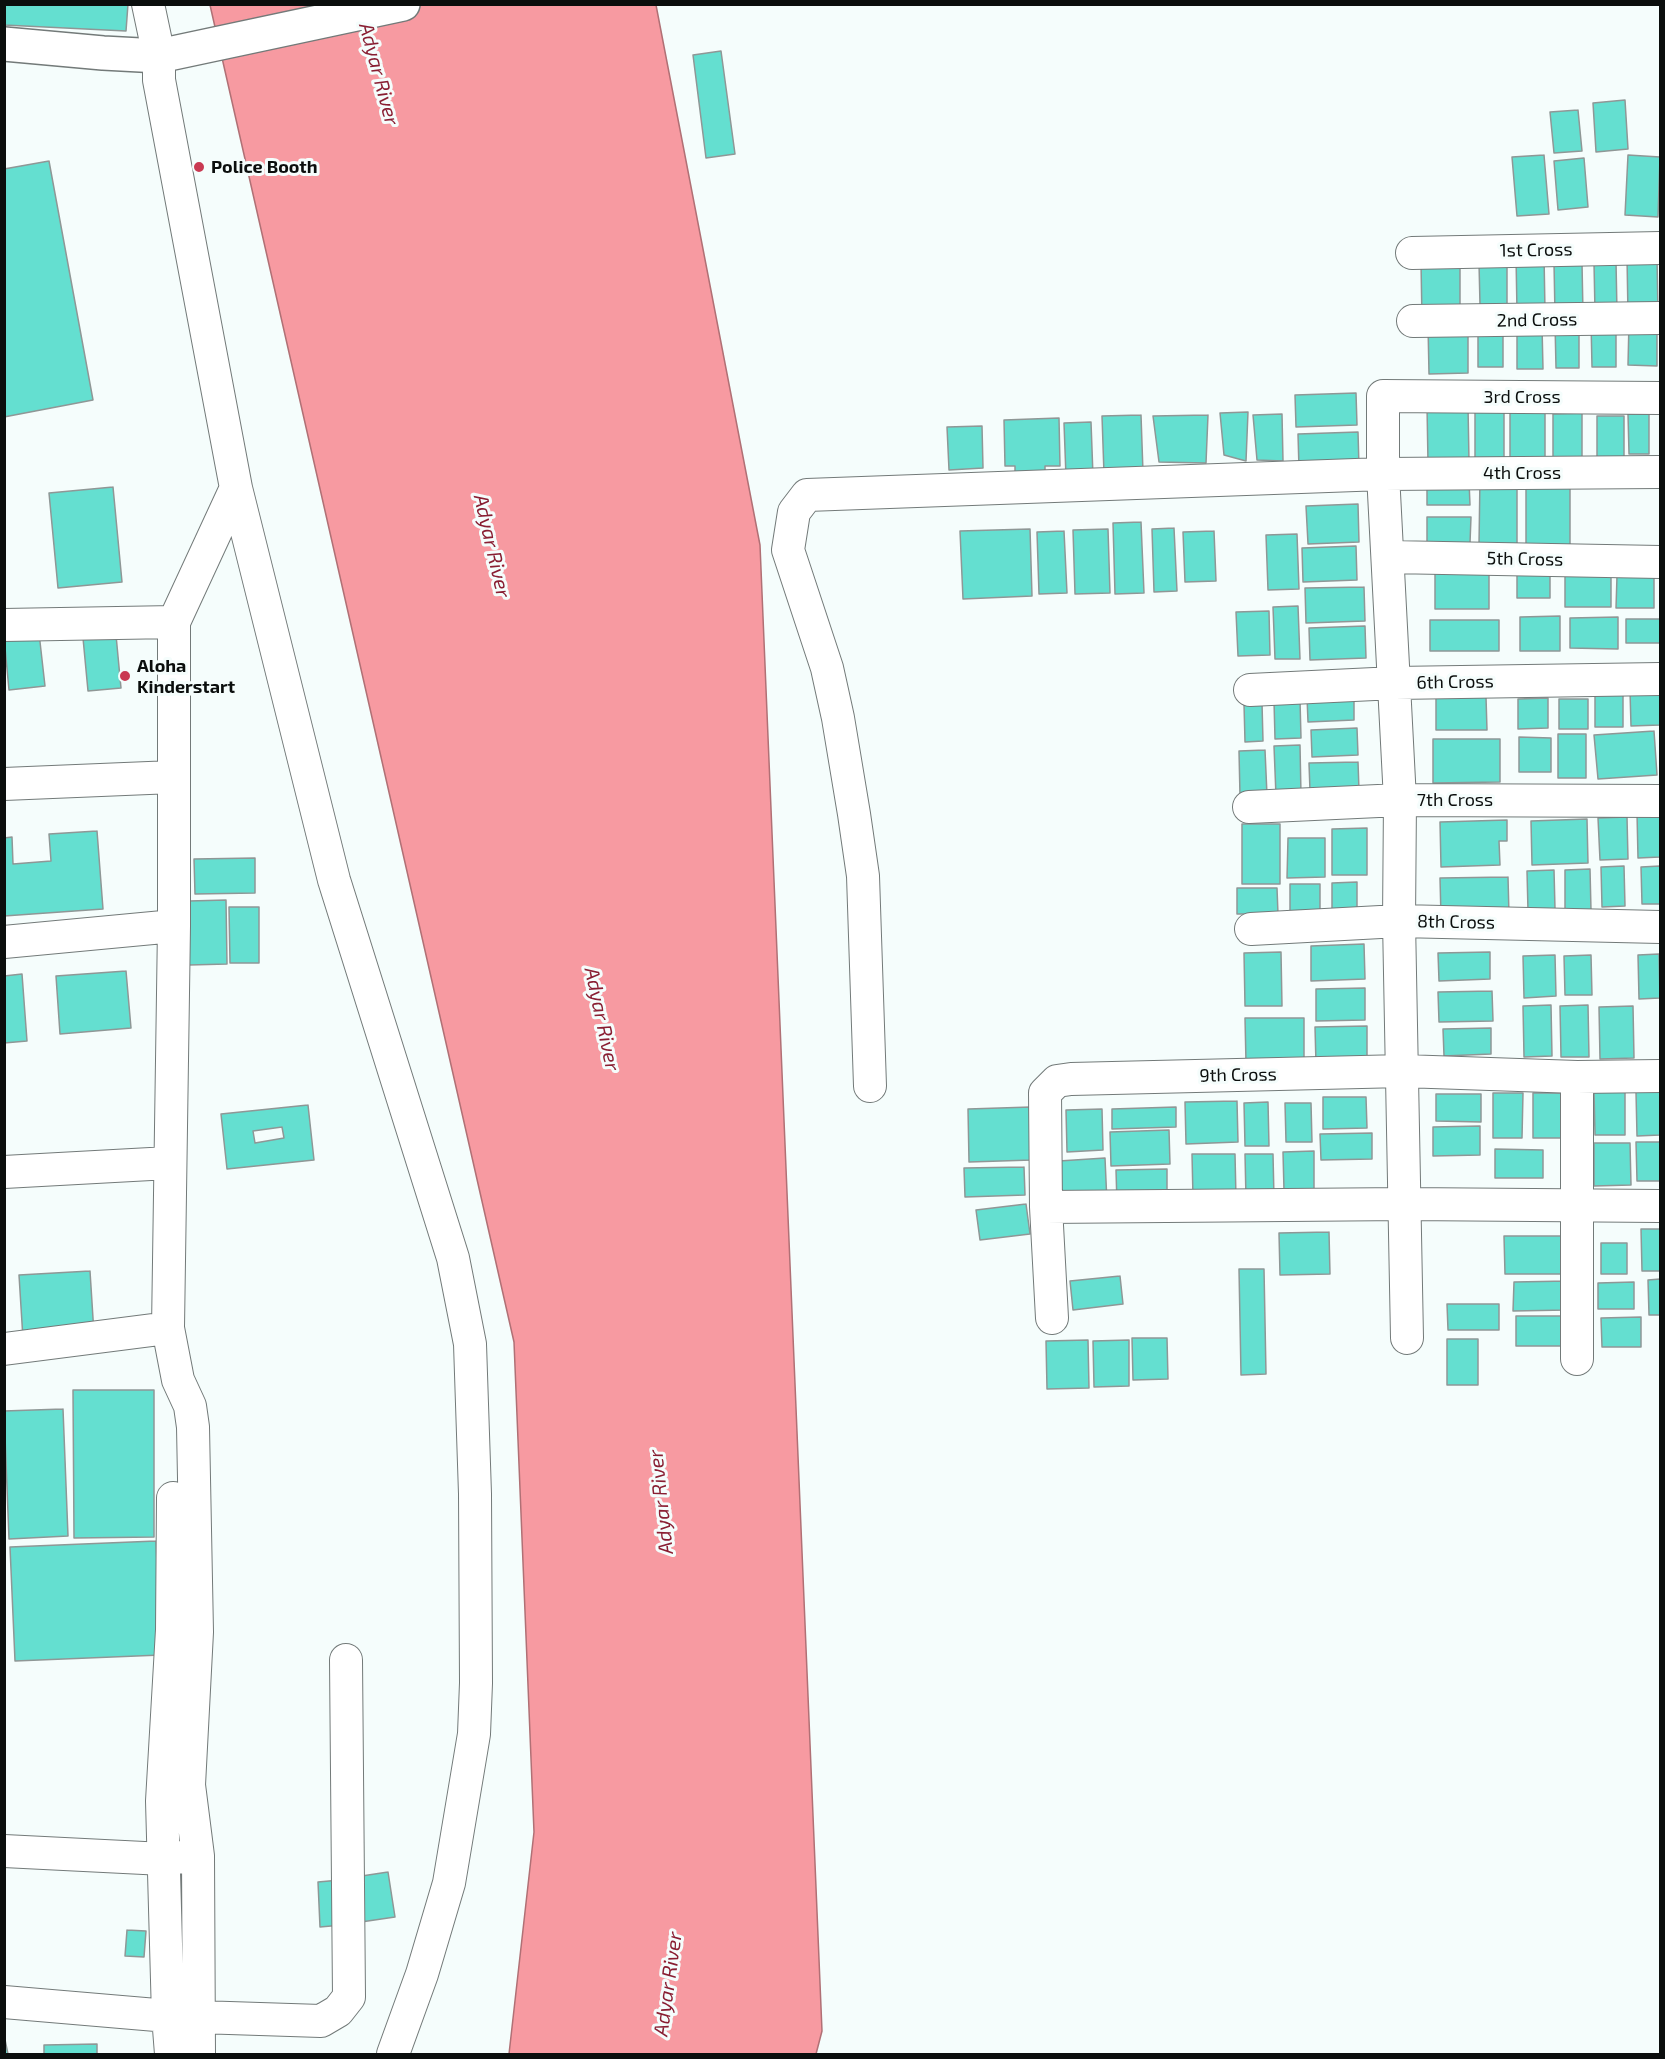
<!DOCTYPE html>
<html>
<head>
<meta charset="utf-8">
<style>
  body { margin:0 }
  #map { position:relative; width:1665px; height:2059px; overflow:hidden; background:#f5fdfc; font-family:"Exo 2",sans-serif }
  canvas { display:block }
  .frame { position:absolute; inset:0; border:6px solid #0b0e0d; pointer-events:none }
</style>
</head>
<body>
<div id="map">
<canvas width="1665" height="2059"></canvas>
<div class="frame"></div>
</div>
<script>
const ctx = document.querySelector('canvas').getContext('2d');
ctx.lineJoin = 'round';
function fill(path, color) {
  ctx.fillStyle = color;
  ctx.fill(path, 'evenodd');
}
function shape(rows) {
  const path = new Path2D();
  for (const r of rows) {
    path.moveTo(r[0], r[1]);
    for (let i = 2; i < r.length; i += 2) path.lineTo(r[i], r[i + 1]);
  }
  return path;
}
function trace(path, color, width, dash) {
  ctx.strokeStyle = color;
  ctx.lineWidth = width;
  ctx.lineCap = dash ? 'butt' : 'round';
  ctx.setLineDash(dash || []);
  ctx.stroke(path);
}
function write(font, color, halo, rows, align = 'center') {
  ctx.font = font + ' "Exo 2",sans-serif';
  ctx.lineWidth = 6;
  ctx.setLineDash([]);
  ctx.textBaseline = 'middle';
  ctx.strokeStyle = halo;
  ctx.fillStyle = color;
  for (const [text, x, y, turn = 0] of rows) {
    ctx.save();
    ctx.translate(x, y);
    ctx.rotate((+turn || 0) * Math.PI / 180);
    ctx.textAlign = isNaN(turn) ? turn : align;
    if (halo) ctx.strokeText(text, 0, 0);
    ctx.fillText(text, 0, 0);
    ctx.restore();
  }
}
const water = shape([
  [210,5,656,5,760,545,822,2031,816,2054,509,2054,534,1832,514,1342,210,5]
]);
const building = shape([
  [4,4,128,4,126,31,4,25,4,4],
  [721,51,735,154,706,158,693,55,721,51],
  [1625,100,1628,149,1596,152,1593,103,1625,100],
  [1578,110,1582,151,1554,153,1550,112,1578,110],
  [1544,155,1549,214,1517,216,1512,157,1544,155],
  [1628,155,1660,157,1658,217,1625,215,1628,155],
  [1584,158,1588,207,1558,210,1554,161,1584,158],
  [49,161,93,400,4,417,4,169,49,161],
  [1544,255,1545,311,1517,312,1516,256,1544,255],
  [1627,257,1657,257,1658,315,1628,315,1627,257],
  [1460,262,1460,318,1422,319,1421,263,1460,262],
  [1507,262,1507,304,1480,305,1479,263,1507,262],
  [1616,262,1617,312,1595,312,1594,263,1616,262],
  [1554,263,1582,263,1583,314,1555,315,1554,263],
  [1591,322,1616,322,1616,367,1592,367,1591,322],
  [1629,322,1657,322,1657,366,1628,365,1629,322],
  [1555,323,1579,323,1579,368,1556,368,1555,323],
  [1428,325,1468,325,1468,373,1429,374,1428,325],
  [1517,326,1542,326,1543,369,1517,369,1517,326],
  [1503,327,1503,367,1478,367,1478,328,1503,327],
  [1356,393,1357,425,1296,427,1295,395,1356,393],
  [1427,406,1468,406,1469,461,1428,463,1427,406],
  [1475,407,1504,407,1504,461,1475,461,1475,407],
  [1248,412,1246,461,1224,455,1220,413,1248,412],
  [1510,412,1545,412,1545,459,1510,459,1510,412],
  [1582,413,1582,461,1553,460,1553,414,1582,413],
  [1282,414,1283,461,1257,460,1253,415,1282,414],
  [1628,414,1649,414,1649,454,1629,454,1628,414],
  [1141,415,1143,472,1104,474,1102,416,1141,415],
  [1208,415,1206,463,1159,462,1153,416,1208,415],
  [1597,416,1624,416,1624,461,1597,461,1597,416],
  [1059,418,1060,466,1045,466,1045,474,1015,475,1015,466,1005,466,1004,420,1059,418],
  [1091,422,1093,476,1066,477,1064,423,1091,422],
  [982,426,983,468,949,470,947,427,982,426],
  [1358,432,1359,467,1299,469,1298,434,1358,432],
  [1480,477,1517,477,1517,545,1479,545,1480,477],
  [1526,479,1570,479,1570,548,1526,547,1526,479],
  [1427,481,1469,481,1470,505,1427,505,1427,481],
  [113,487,122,582,58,588,49,493,113,487],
  [1358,504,1359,542,1308,544,1306,506,1358,504],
  [1427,517,1471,517,1470,543,1427,544,1427,517],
  [1141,522,1144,593,1115,594,1113,523,1141,522],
  [1174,528,1177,591,1154,592,1152,529,1174,528],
  [1030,529,1032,596,963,599,960,531,1030,529],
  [1108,529,1110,593,1075,594,1073,530,1108,529],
  [1064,531,1067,593,1039,594,1037,532,1064,531],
  [1214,531,1216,581,1185,582,1183,532,1214,531],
  [1297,534,1299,589,1268,590,1266,535,1297,534],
  [1356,546,1357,580,1303,582,1302,548,1356,546],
  [1517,571,1550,571,1550,598,1517,598,1517,571],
  [1435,573,1489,573,1489,609,1435,609,1435,573],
  [1565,576,1611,576,1611,607,1565,607,1565,576],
  [1617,576,1654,576,1654,608,1616,608,1617,576],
  [1364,587,1365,621,1306,623,1305,588,1364,587],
  [1298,606,1300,659,1275,659,1273,607,1298,606],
  [1269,611,1270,655,1238,656,1236,612,1269,611],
  [1560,616,1560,651,1520,651,1520,617,1560,616],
  [1618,617,1618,649,1570,648,1570,618,1618,617],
  [1626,619,1660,619,1660,643,1626,643,1626,619],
  [1430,620,1499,620,1499,651,1430,651,1430,620],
  [1365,626,1366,658,1310,660,1309,628,1365,626],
  [39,633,45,686,9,690,4,637,39,633],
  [116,635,121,688,88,691,83,638,116,635],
  [1660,690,1660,725,1631,726,1630,691,1660,690],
  [1595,693,1623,693,1623,727,1595,727,1595,693],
  [1354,695,1354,720,1308,722,1307,697,1354,695],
  [1486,697,1487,730,1436,730,1436,698,1486,697],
  [1548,698,1548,728,1518,729,1518,699,1548,698],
  [1559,699,1588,699,1588,729,1559,729,1559,699],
  [1300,700,1301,738,1275,739,1274,701,1300,700],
  [1262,703,1263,741,1245,742,1244,704,1262,703],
  [1357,728,1358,755,1312,757,1311,730,1357,728],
  [1654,731,1657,775,1598,779,1594,735,1654,731],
  [1558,734,1586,734,1586,778,1558,778,1558,734],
  [1519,737,1551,738,1551,772,1519,772,1519,737],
  [1433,739,1500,739,1500,782,1433,783,1433,739],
  [1300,745,1301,795,1276,796,1274,746,1300,745],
  [1265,750,1267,795,1240,796,1239,751,1265,750],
  [1358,762,1359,790,1310,791,1309,763,1358,762],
  [1637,813,1660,813,1660,857,1638,858,1637,813],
  [1627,817,1628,859,1600,860,1598,818,1627,817],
  [1587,819,1588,863,1532,865,1531,821,1587,819],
  [1507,820,1507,841,1499,841,1500,865,1441,867,1440,822,1507,820],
  [1242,824,1280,824,1280,884,1242,884,1242,824],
  [1367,828,1367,875,1332,875,1332,829,1367,828],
  [97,831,103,909,4,916,4,838,12,837,13,864,51,861,49,834,97,831],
  [1288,838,1325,838,1325,877,1287,878,1288,838],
  [255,858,255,893,195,894,194,859,255,858],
  [1624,866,1625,906,1602,907,1601,867,1624,866],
  [1660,866,1660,904,1642,904,1641,867,1660,866],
  [1590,869,1591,910,1565,911,1565,870,1590,869],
  [1554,870,1555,909,1528,911,1527,871,1554,870],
  [1508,877,1509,915,1441,917,1440,878,1508,877],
  [1357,882,1357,915,1332,915,1332,883,1357,882],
  [1290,884,1320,884,1320,914,1290,914,1290,884],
  [1237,888,1277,888,1278,914,1237,914,1237,888],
  [226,900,227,964,189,965,189,901,226,900],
  [229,907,259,907,259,963,230,963,229,907],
  [1364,944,1365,979,1311,981,1311,946,1364,944],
  [1281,952,1282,1006,1245,1006,1244,953,1281,952],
  [1490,952,1490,979,1439,981,1438,953,1490,952],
  [1659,954,1660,998,1639,999,1638,955,1659,954],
  [1555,955,1556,996,1524,998,1523,956,1555,955],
  [1591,955,1592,995,1565,995,1564,956,1591,955],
  [126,971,131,1028,60,1034,56,976,126,971],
  [22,974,27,1041,4,1043,4,976,22,974],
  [1365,988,1365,1020,1316,1021,1316,989,1365,988],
  [1492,991,1493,1021,1439,1022,1438,992,1492,991],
  [1551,1005,1552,1056,1524,1057,1523,1006,1551,1005],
  [1588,1005,1589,1057,1561,1057,1560,1006,1588,1005],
  [1633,1006,1634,1058,1600,1059,1599,1007,1633,1006],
  [1245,1018,1304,1018,1304,1063,1246,1063,1245,1018],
  [1367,1026,1367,1063,1316,1064,1315,1027,1367,1026],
  [1491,1028,1491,1054,1444,1056,1443,1029,1491,1028],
  [1594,1091,1625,1091,1625,1135,1595,1135,1594,1091],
  [1636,1092,1660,1092,1660,1135,1637,1136,1636,1092],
  [1493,1093,1523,1093,1522,1138,1493,1138,1493,1093],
  [1533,1093,1563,1093,1563,1138,1533,1138,1533,1093],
  [1436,1094,1481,1094,1481,1122,1436,1121,1436,1094],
  [1323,1097,1366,1097,1367,1128,1323,1129,1323,1097],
  [1237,1101,1238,1142,1186,1144,1185,1102,1237,1101],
  [1268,1102,1269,1146,1245,1146,1244,1103,1268,1102],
  [1285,1103,1311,1103,1312,1142,1286,1142,1285,1103],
  [308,1105,314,1160,227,1169,221,1114,308,1105],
  [282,1127,284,1138,255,1143,253,1131,282,1127],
  [1031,1107,1032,1160,969,1162,968,1109,1031,1107],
  [1176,1107,1176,1127,1112,1129,1112,1109,1176,1107],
  [1102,1109,1103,1150,1067,1152,1066,1110,1102,1109],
  [1480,1126,1480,1155,1433,1156,1433,1127,1480,1126],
  [1169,1130,1170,1164,1111,1166,1110,1132,1169,1130],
  [1372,1133,1372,1159,1321,1160,1320,1134,1372,1133],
  [1636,1142,1660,1142,1660,1181,1637,1181,1636,1142],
  [1594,1143,1630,1143,1631,1185,1594,1186,1594,1143],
  [1495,1149,1543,1150,1543,1178,1495,1178,1495,1149],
  [1314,1151,1314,1190,1284,1191,1283,1152,1314,1151],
  [1192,1154,1235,1154,1236,1198,1193,1198,1192,1154],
  [1245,1154,1273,1154,1274,1198,1246,1199,1245,1154],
  [1105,1158,1107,1203,1061,1206,1059,1161,1105,1158],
  [1024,1167,1025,1195,965,1197,964,1168,1024,1167],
  [1167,1169,1167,1202,1117,1204,1116,1170,1167,1169],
  [1026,1204,1030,1234,980,1240,976,1210,1026,1204],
  [1641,1229,1660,1229,1660,1271,1642,1271,1641,1229],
  [1329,1232,1330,1274,1280,1275,1279,1233,1329,1232],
  [1504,1236,1569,1236,1569,1274,1505,1274,1504,1236],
  [1601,1243,1627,1243,1627,1274,1601,1274,1601,1243],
  [1239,1269,1264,1269,1266,1374,1241,1375,1239,1269],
  [90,1271,94,1334,23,1339,19,1275,90,1271],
  [1120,1276,1123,1304,1073,1310,1070,1281,1120,1276],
  [1660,1279,1660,1315,1649,1315,1648,1280,1660,1279],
  [1568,1281,1567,1310,1513,1311,1514,1282,1568,1281],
  [1634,1282,1634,1309,1598,1309,1598,1283,1634,1282],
  [1447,1304,1499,1304,1499,1330,1448,1330,1447,1304],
  [1516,1316,1564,1316,1564,1346,1516,1346,1516,1316],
  [1641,1317,1641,1347,1602,1347,1601,1318,1641,1317],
  [1132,1338,1167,1338,1168,1379,1133,1380,1132,1338],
  [1447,1339,1478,1339,1478,1385,1447,1385,1447,1339],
  [1088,1340,1089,1388,1047,1389,1046,1341,1088,1340],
  [1129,1340,1129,1386,1094,1387,1093,1341,1129,1340],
  [73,1390,154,1390,154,1537,74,1538,73,1390],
  [63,1409,68,1536,9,1539,4,1411,63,1409],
  [156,1541,161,1655,15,1661,10,1547,156,1541],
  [388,1872,395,1917,361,1922,355,1877,388,1872],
  [340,1880,342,1925,320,1927,318,1882,340,1880],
  [127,1930,146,1931,144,1957,125,1956,127,1930],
  [4,2035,8,2054,4,2054,4,2035],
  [97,2044,97,2054,44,2054,44,2045,97,2044]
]);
const street = shape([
  [148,4,159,56,159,80,236,488,174,622,174,926,168,1328,178,1380,190,1406,193,1427,197,1632,189,1785,198,1856,199,2054],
  [1412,253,1660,248],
  [1413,321,1660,318],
  [236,488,334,880,453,1258,470,1344,475,1494,476,1683,474,1734,449,1883,422,1974,393,2054],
  [1389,557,1660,562],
  [4,625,174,622],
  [1250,690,1395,683,1660,679],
  [4,784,173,777],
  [1249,807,1400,800,1660,801],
  [1251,929,1399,921,1660,927],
  [4,942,174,926],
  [870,1086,863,876,854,814,838,718,827,668,788,550,794,512,807,495,1383,474,1660,472],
  [4,1172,169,1163],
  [1046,1207,1406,1204,1660,1206],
  [1052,1318,1046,1207,1045,1093,1057,1081,1071,1079,1403,1071,1577,1077,1660,1076],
  [1407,1338,1399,921,1400,800,1383,474,1383,396,1660,398],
  [4,1349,168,1328],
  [1577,1359,1577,1077],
  [4,1851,164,1859,183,1857],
  [4,2002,168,2016,321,2021,338,2011,349,1997,346,1660],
  [171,2054,168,2016,162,1801,172,1630,173,1498]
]);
const secondary = shape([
  [4,44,103,53,159,56,403,4]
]);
const markers = [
  [199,167,6,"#c93952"],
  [125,676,6,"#c93952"]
];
const poiNames = [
  ["Police Booth",211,167],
  ["Aloha",137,666],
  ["Kinderstart",137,687]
];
const streetNames = [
  ["1st Cross",1536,250,-1],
  ["2nd Cross",1537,320,-1],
  ["3rd Cross",1522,397],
  ["4th Cross",1522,473],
  ["5th Cross",1525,559,1],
  ["6th Cross",1455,682,-1],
  ["7th Cross",1455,800],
  ["8th Cross",1456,922,1],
  ["9th Cross",1238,1075,-1]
];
const waterNames = [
  ["Adyar River",379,74,75],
  ["Adyar River",492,546,77],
  ["Adyar River",602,1019,78],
  ["Adyar River",661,1502,-96],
  ["Adyar River",668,1984,-82]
];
fill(water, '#f79aa1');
trace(water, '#b07075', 1.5);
fill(building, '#64dfd0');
trace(building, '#8f9796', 1.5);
trace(street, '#737a79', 34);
trace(secondary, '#737a79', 36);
trace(street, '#fff', 32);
trace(secondary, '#fff', 33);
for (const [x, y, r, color] of markers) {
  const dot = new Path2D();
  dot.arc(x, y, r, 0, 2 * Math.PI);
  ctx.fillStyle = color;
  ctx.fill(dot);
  trace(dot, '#f5fdfc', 2);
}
write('bold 18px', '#0b0e0d', '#f5fdfc', poiNames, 'left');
write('18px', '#0b0e0d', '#f5fdfc', streetNames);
write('italic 20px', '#891e32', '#f5fdfc', waterNames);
</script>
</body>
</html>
